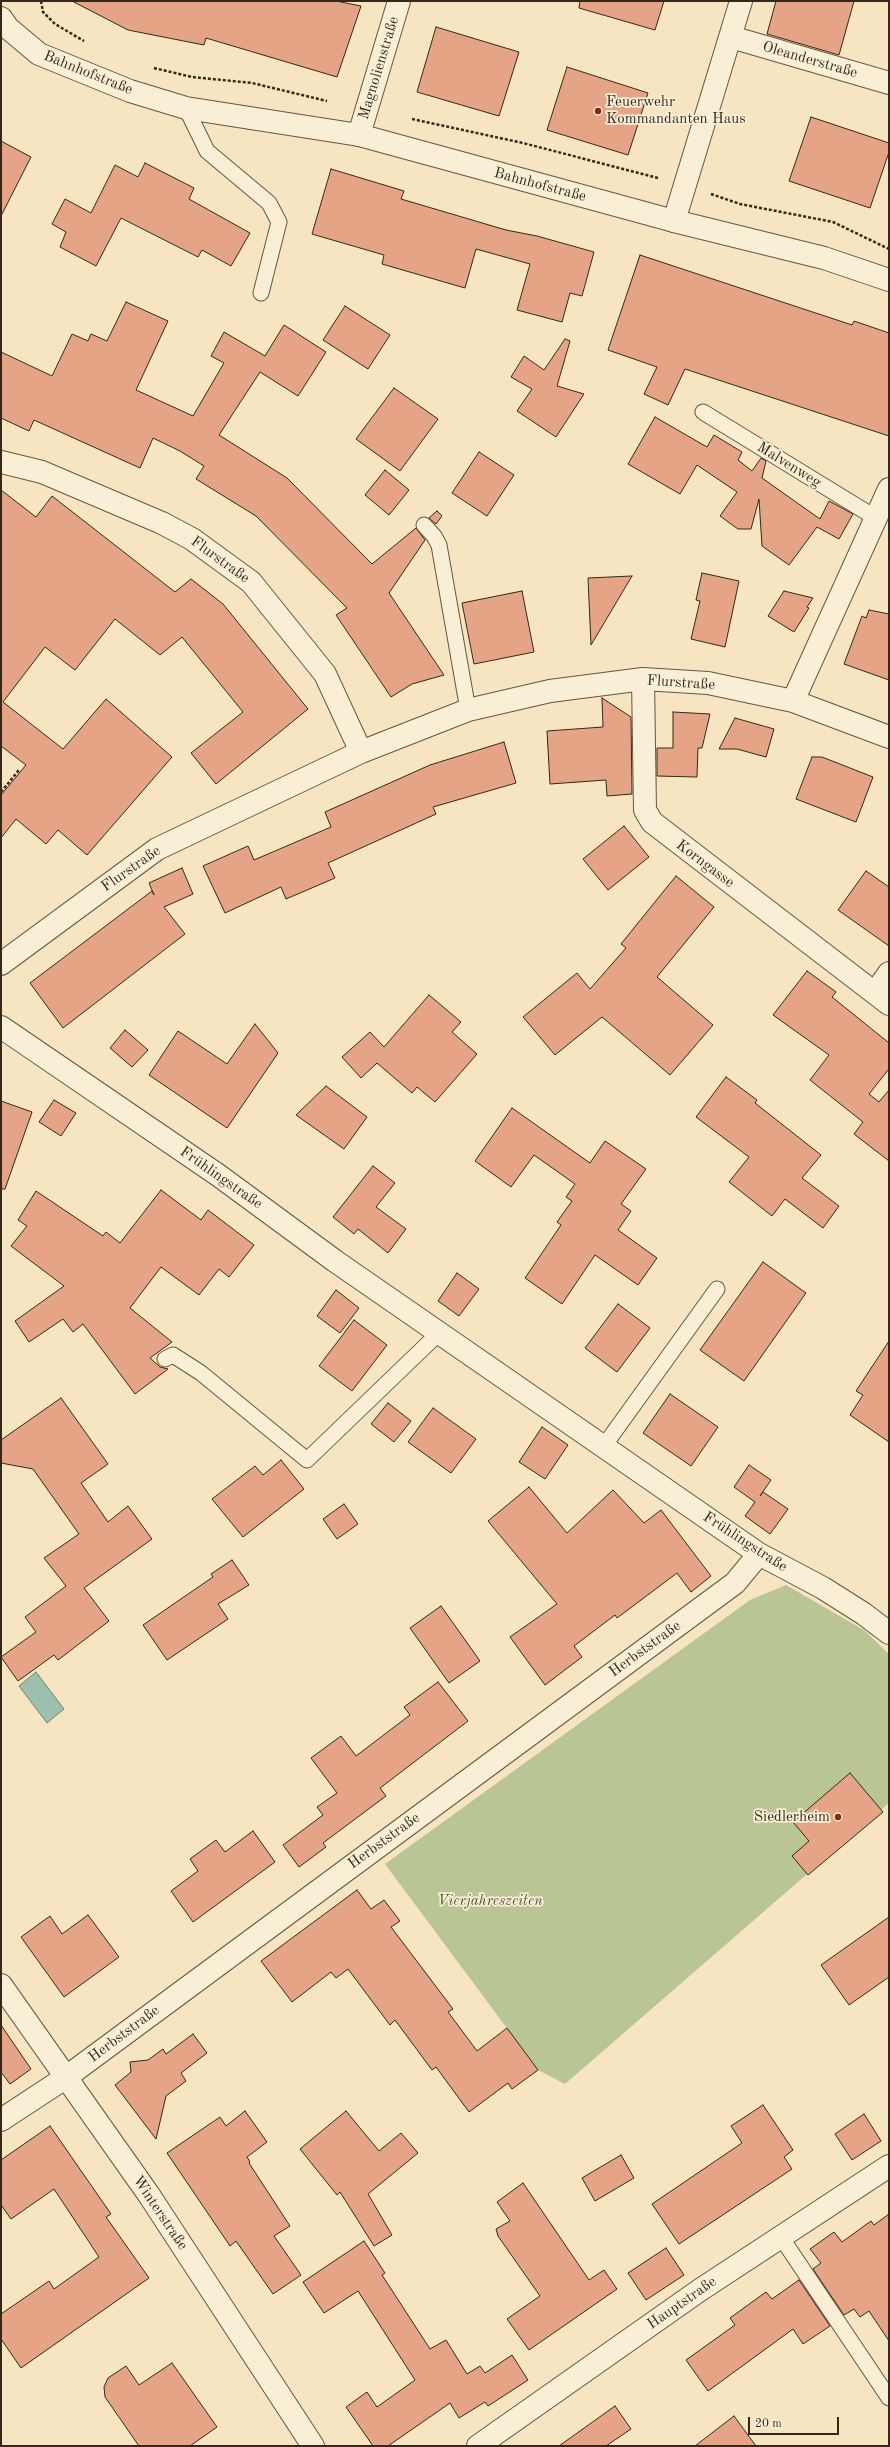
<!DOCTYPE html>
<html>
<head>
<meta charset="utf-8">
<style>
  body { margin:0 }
  #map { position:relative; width:890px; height:2447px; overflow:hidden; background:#f6e5c0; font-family:"Old Standard TT",serif }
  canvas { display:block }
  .frame { position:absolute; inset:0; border:2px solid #332819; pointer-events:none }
  .scale { position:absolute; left:748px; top:2417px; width:91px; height:18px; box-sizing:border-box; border:2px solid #332819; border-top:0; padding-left:5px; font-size:12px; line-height:14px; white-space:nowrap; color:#332819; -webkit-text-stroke:3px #f9eed6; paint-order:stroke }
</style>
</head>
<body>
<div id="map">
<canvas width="890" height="2447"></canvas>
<div class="frame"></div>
<div class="scale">20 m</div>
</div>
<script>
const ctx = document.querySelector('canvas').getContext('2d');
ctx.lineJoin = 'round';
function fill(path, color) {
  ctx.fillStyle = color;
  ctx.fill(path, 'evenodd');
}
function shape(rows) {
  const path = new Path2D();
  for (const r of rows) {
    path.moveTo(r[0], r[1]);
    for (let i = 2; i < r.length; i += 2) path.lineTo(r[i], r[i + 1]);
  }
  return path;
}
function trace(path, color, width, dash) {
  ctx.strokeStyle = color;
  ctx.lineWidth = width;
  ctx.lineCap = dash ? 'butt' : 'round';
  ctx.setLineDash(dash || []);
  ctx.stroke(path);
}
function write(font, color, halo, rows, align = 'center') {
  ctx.font = font + ' "Old Standard TT",serif';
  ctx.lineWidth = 3.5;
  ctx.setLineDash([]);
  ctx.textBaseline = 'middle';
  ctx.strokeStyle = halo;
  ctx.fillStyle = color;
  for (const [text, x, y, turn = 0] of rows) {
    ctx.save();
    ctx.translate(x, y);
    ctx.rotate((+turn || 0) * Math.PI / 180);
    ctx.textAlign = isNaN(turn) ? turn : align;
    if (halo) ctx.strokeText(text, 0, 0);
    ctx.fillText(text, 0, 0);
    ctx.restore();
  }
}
const green = shape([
  [786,1585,864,1630,889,1654,889,1803,565,2084,538,2070,385,1864,750,1600]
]);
const water = shape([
  [36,1672,64,1709,47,1723,19,1686,36,1672]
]);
const building = shape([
  [72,1,336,1,361,6,337,77,206,38,204,45,128,30,72,1],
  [580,1,664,1,655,30,579,8,580,1],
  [776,1,854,1,839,55,767,34,776,1],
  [436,27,519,52,499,116,417,92,436,27],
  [567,67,648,93,628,155,547,130,567,67],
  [811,117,889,143,889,152,870,208,789,181,811,117],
  [1,141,31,157,1,216,1,141],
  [145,163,194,188,189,199,250,233,231,266,202,250,198,257,121,218,96,266,60,247,66,232,52,224,65,199,91,213,115,165,138,177,145,163],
  [331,169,404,191,401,199,506,230,537,236,594,252,582,296,570,293,562,322,517,310,530,264,476,249,465,288,382,264,384,255,312,234,331,169],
  [640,255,852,325,854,321,889,333,889,436,685,369,668,405,644,394,657,367,608,350,640,255],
  [126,302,168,321,136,390,193,416,224,363,211,356,224,332,265,356,284,325,326,352,298,396,260,372,219,435,287,478,372,564,416,528,425,540,389,593,444,675,412,684,391,697,336,615,347,608,256,516,196,479,204,466,180,451,153,438,140,468,34,420,29,431,1,418,1,352,52,376,72,334,88,341,91,334,107,341,126,302],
  [345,306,390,335,368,369,323,340,345,306],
  [565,339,570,341,557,386,584,394,556,437,517,411,532,389,511,377,524,356,544,370,565,339],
  [394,388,438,419,400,471,356,439,394,388],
  [655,417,707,447,714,435,742,452,738,460,752,471,761,458,766,461,762,478,820,519,829,501,853,514,839,539,817,527,789,565,762,546,759,499,751,529,738,529,720,516,737,492,697,465,680,494,628,464,655,417],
  [479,452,514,475,487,516,452,493,479,452],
  [385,470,409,490,389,515,365,495,385,470],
  [1,490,36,517,52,496,175,592,191,579,223,604,308,709,216,784,191,753,243,712,182,637,160,655,115,619,75,670,45,647,3,702,63,749,106,699,172,757,87,855,58,830,46,844,16,819,1,838,1,795,26,765,1,746,1,490],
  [437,511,442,516,436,524,429,518,437,511],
  [702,573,739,581,725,647,691,639,700,601,696,600,702,573],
  [632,576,591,645,588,578,632,576],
  [522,591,534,652,474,664,462,603,522,591],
  [784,591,813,598,807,607,809,608,794,632,768,616,784,591],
  [869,610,889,614,889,680,844,664,862,616,866,618,869,610],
  [602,698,631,717,632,794,607,796,606,780,550,784,547,731,603,727,602,698],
  [673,712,710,714,702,748,698,748,697,777,657,776,657,748,673,748,673,712],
  [735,718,774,729,766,757,737,749,719,749,735,718],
  [504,742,516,783,433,807,436,814,328,863,335,878,286,899,281,887,225,913,203,866,248,846,254,860,331,827,325,812,430,765,504,742],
  [812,757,822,757,873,777,856,822,796,799,812,757],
  [624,826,649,857,608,890,583,859,624,826],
  [182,868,193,894,164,907,185,934,63,1028,30,983,152,891,154,895,149,883,182,868],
  [866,871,889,887,889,946,838,910,866,871],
  [676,876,714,907,657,977,713,1025,670,1075,602,1017,555,1055,523,1017,577,973,590,989,626,948,621,944,676,876],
  [807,971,836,992,832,997,889,1043,889,1069,869,1094,879,1102,889,1090,889,1161,854,1134,863,1122,810,1080,829,1055,773,1015,807,971],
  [429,995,461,1022,452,1032,477,1054,435,1102,417,1087,412,1093,377,1063,361,1078,342,1057,370,1032,384,1047,429,995],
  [255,1024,278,1053,227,1128,149,1075,178,1031,227,1064,255,1024],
  [125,1030,148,1050,132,1067,110,1048,125,1030],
  [726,1077,757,1100,755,1103,821,1155,802,1178,839,1206,823,1228,785,1199,772,1216,729,1182,749,1157,696,1117,726,1077],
  [326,1086,367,1117,344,1149,296,1115,326,1086],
  [54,1100,76,1113,61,1136,39,1122,54,1100],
  [1,1101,32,1112,5,1189,1,1189,1,1101],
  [512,1108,590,1163,605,1141,646,1169,621,1204,631,1211,618,1230,657,1258,638,1285,595,1255,562,1304,525,1278,561,1225,557,1222,572,1201,566,1197,575,1184,534,1155,511,1187,475,1161,512,1108],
  [373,1166,395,1183,376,1207,406,1229,388,1253,358,1229,354,1234,333,1217,373,1166],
  [161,1190,201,1220,208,1210,254,1245,229,1277,219,1269,199,1295,161,1267,130,1308,172,1342,150,1358,160,1367,168,1369,135,1394,83,1324,73,1332,63,1319,29,1342,15,1321,64,1286,11,1246,27,1226,18,1220,36,1191,103,1236,106,1232,120,1243,161,1190],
  [763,1262,806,1293,744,1381,700,1350,763,1262],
  [457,1273,479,1289,459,1316,438,1301,457,1273],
  [336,1290,359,1308,340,1333,317,1316,336,1290],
  [618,1304,650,1328,617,1372,585,1348,618,1304],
  [354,1320,387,1345,352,1391,319,1366,354,1320],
  [889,1341,889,1442,850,1415,863,1395,856,1391,889,1341],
  [670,1394,718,1427,691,1466,643,1433,670,1394],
  [61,1398,108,1464,81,1483,108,1522,128,1506,152,1539,84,1588,109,1621,58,1660,54,1655,18,1681,1,1657,36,1632,25,1617,66,1586,44,1558,79,1534,33,1469,1,1463,1,1440,61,1398],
  [388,1403,411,1421,394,1442,371,1424,388,1403],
  [433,1408,476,1439,451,1473,408,1442,433,1408],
  [542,1427,568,1445,545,1479,519,1462,542,1427],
  [281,1460,304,1489,243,1537,212,1499,255,1466,263,1475,281,1460],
  [749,1465,771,1480,760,1496,763,1492,788,1509,770,1534,745,1516,755,1502,734,1487,749,1465],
  [529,1487,567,1533,613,1490,644,1523,661,1510,711,1576,691,1592,677,1573,617,1618,615,1615,574,1646,582,1657,545,1685,510,1637,557,1604,488,1521,529,1487],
  [344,1504,358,1524,337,1539,323,1519,344,1504],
  [232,1560,249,1585,218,1604,228,1619,167,1660,143,1625,213,1577,211,1574,232,1560],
  [441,1606,480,1661,449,1683,410,1628,441,1606],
  [438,1682,468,1721,380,1788,386,1796,323,1843,326,1847,299,1867,283,1845,323,1815,317,1807,337,1793,311,1758,341,1736,356,1756,410,1715,404,1707,438,1682],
  [850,1773,883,1812,808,1875,792,1856,809,1841,793,1822,850,1773],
  [253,1831,275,1862,193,1922,171,1891,198,1871,190,1859,216,1840,225,1852,253,1831],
  [357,1890,371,1909,384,1900,400,1921,391,1927,453,2009,448,2012,477,2051,507,2028,538,2070,512,2089,508,2083,469,2112,436,2067,432,2070,395,2020,390,2025,348,1969,336,1978,331,1972,292,2002,261,1961,357,1890],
  [88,1915,119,1957,64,1997,21,1937,50,1916,62,1934,88,1915],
  [889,1917,889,1977,849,2005,821,1965,889,1917],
  [1,2025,31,2069,10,2084,1,2072,1,2025],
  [193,2034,207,2053,181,2073,186,2081,166,2096,156,2139,115,2085,131,2072,130,2062,148,2060,163,2049,166,2054,193,2034],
  [763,2105,793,2150,784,2157,792,2169,679,2244,652,2204,742,2143,731,2126,763,2105],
  [245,2111,267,2142,247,2157,250,2162,249,2163,290,2226,274,2236,301,2275,273,2294,236,2241,230,2246,167,2153,220,2117,226,2126,245,2111],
  [346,2111,379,2151,401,2133,418,2153,368,2194,392,2235,374,2246,340,2192,337,2195,300,2149,346,2111],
  [864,2114,881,2141,852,2160,835,2134,864,2114],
  [50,2126,111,2214,106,2217,149,2278,21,2368,1,2339,1,2314,49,2281,54,2289,99,2257,54,2189,11,2219,1,2205,1,2160,50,2126],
  [621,2155,634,2178,595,2201,582,2178,621,2155],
  [523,2183,589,2280,604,2270,617,2289,529,2350,507,2319,540,2296,498,2236,496,2229,510,2221,497,2202,523,2183],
  [889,2214,889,2341,869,2311,860,2317,854,2309,844,2315,813,2269,821,2263,810,2249,834,2232,842,2242,871,2221,874,2225,889,2214],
  [364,2241,385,2273,382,2275,430,2349,446,2340,467,2374,480,2366,485,2373,512,2355,528,2380,488,2406,485,2402,459,2418,450,2403,388,2446,373,2446,346,2407,367,2392,377,2407,415,2380,358,2291,324,2313,303,2282,364,2241],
  [666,2248,684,2275,646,2300,628,2273,666,2248],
  [799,2280,830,2326,803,2344,793,2329,708,2391,686,2360,735,2325,730,2318,766,2292,772,2299,799,2280],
  [172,2363,217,2427,190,2446,139,2446,105,2397,104,2387,108,2378,126,2366,139,2385,172,2363],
  [615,2406,631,2429,606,2446,559,2446,615,2406],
  [734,2416,756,2446,695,2446,734,2416]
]);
const path = shape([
  [41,1,43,12,55,24,84,41],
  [154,68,192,77,252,83,327,101],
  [412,119,523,143,658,178],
  [711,194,740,204,833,222,889,249],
  [1,792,19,770]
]);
const service = shape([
  [186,108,207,151,269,203,279,222,261,293],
  [703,412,876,518],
  [424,525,434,536,439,545,468,710],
  [165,1359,173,1355,201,1373,307,1460,440,1332],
  [604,1446,717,1289],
  [781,2237,889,2398]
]);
const minor = shape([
  [731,37,889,83],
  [359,135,399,1],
  [674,221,741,1],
  [1,462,42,472,162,523,192,539,251,582,325,674,361,752],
  [643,679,645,810,652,822,889,1004],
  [793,701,889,489],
  [1,964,157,849,361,752,468,710,550,691,643,679,708,683,793,701,889,737],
  [875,993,889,973],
  [1,1027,218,1175,335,1261,759,1554,823,1588,864,1614,889,1633],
  [1,1985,149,2195,313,2446],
  [1,2120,65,2078,735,1583,759,1554],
  [478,2446,700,2290,889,2166]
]);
const tertiary = shape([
  [1,18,8,28,39,54,130,91,186,108,359,135,674,221,824,258,889,280]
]);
const markers = [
  [598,111,4,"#8f2418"],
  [838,1817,4,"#8f2418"]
];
const streetNames = [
  ["Oleanderstraße",810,60,16],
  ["Magnolienstraße",379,68,-73],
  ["Bahnhofstraße",88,73,22],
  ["Bahnhofstraße",540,185,15],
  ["Malvenweg",789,465,32],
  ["Flurstraße",220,560,36],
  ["Flurstraße",681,683,4],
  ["Korngasse",705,864,37],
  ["Flurstraße",131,869,-35],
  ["Frühlingstraße",221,1178,35],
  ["Frühlingstraße",745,1542,33],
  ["Herbststraße",645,1649,-36],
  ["Herbststraße",384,1841,-36],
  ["Herbststraße",124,2034,-37],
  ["Winterstraße",160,2213,56],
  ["Hauptstraße",682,2303,-35]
];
const poiNames = [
  ["Feuerwehr",606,102],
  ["Kommandanten Haus",606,119],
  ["Siedlerheim",830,1817,"right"]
];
const parkNames = [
  ["Vierjahreszeiten",490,1901]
];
fill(green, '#bac595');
fill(water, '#9dbfae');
trace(water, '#738372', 1);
fill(building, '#e6a487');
trace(building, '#332819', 1);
trace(service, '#645743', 17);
trace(minor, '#645743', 24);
trace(tertiary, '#645743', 24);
trace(path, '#332819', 2.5, [3, 2]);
trace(service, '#f9eed6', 15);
trace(minor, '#f9eed6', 22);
trace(tertiary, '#f9eed6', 22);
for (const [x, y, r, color] of markers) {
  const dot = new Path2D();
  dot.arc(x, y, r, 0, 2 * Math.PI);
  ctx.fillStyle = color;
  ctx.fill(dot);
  trace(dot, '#f9eed6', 1.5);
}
write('15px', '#332819', '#f9eed6', streetNames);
write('15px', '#332819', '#f9eed6', poiNames, 'left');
write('italic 15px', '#554f38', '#f9eed6', parkNames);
</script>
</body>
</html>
